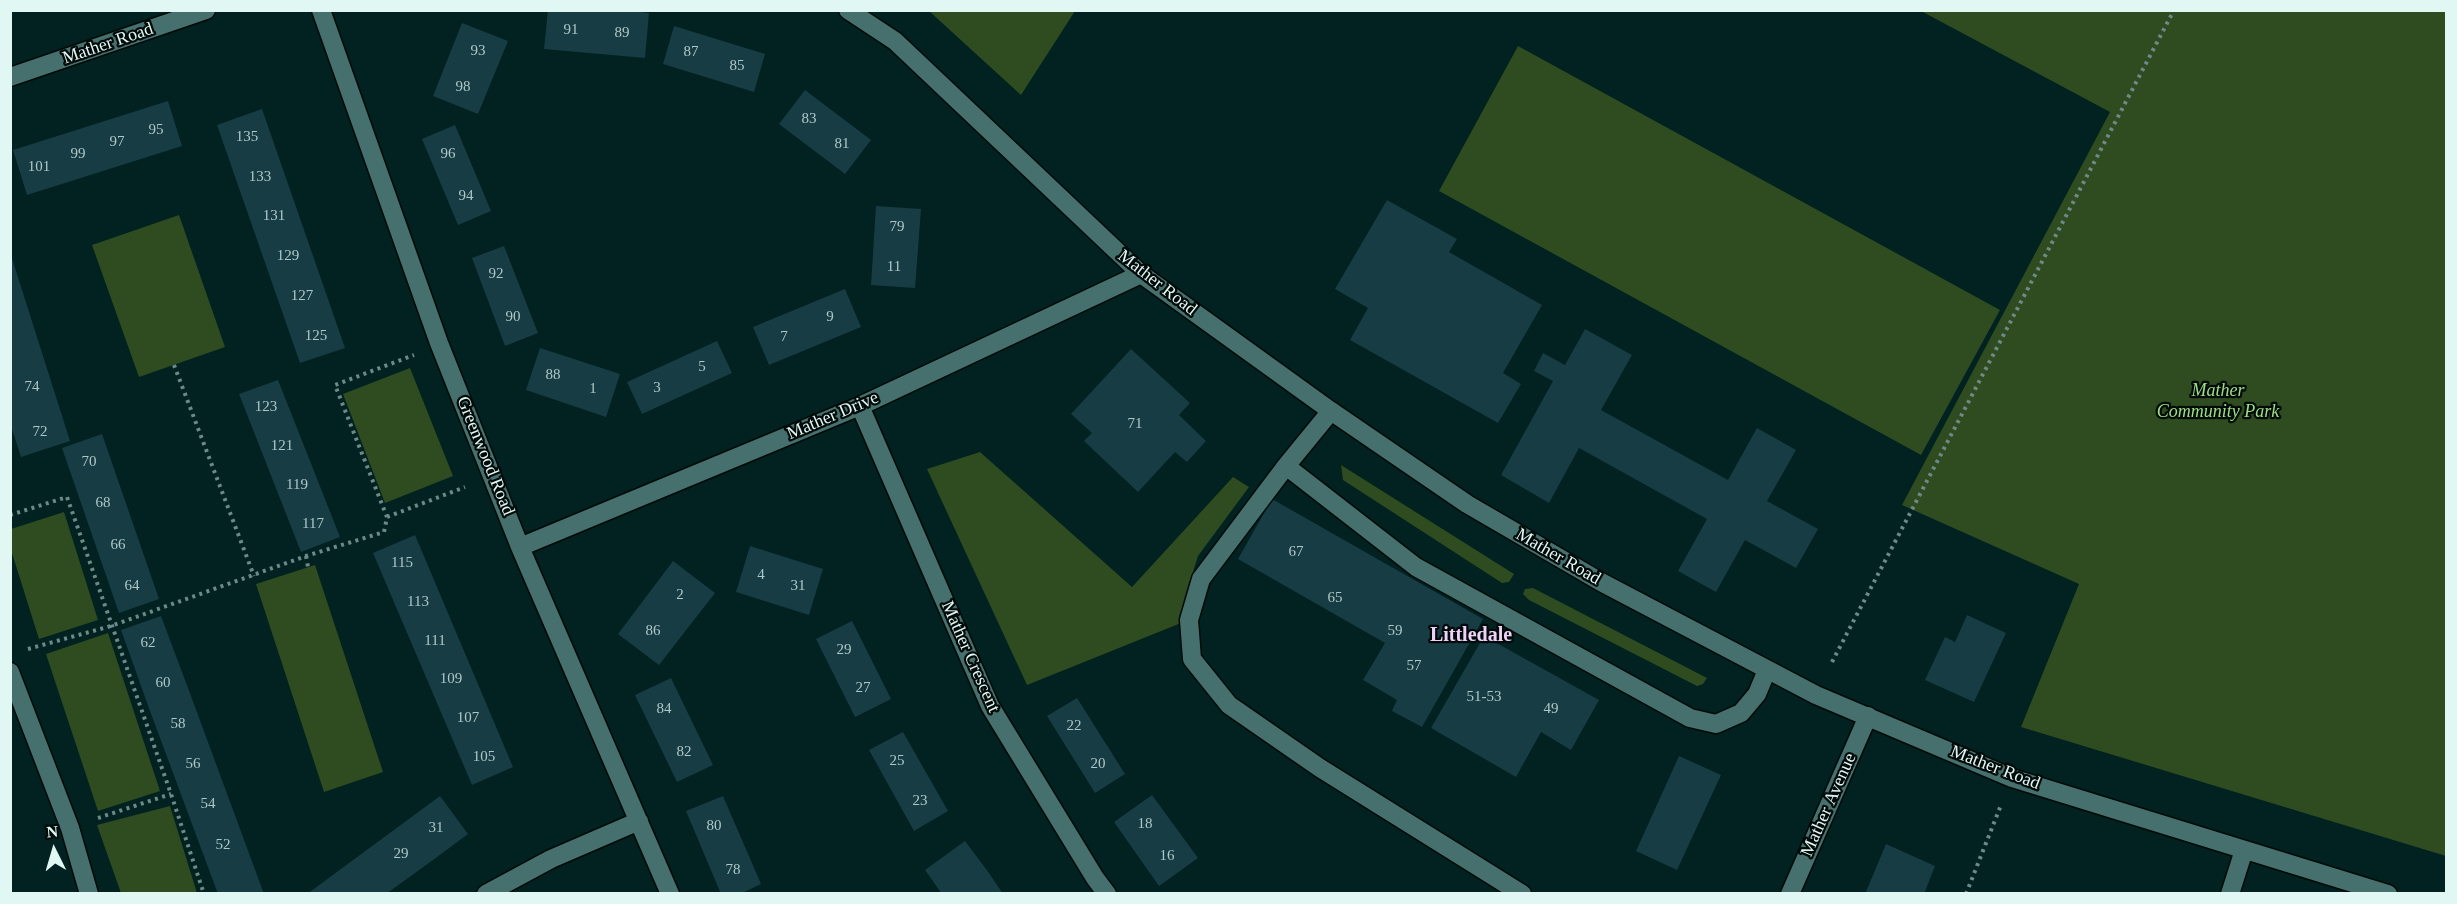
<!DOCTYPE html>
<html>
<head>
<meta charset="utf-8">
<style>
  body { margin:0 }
  #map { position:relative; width:2457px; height:904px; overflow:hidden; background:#012220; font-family:"Times New Roman",serif }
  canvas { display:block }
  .frame { position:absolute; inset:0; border:12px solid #e0f7f4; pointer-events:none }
  .north { position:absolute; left:24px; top:820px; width:60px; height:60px; -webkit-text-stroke:4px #000a09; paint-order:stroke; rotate:355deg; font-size:16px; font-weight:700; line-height:24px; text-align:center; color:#e0f7f4 }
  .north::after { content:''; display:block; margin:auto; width:21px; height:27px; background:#e0f7f4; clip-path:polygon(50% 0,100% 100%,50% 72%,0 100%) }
</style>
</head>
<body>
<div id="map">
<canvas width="2457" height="904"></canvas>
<div class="frame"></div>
<div class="north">N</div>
</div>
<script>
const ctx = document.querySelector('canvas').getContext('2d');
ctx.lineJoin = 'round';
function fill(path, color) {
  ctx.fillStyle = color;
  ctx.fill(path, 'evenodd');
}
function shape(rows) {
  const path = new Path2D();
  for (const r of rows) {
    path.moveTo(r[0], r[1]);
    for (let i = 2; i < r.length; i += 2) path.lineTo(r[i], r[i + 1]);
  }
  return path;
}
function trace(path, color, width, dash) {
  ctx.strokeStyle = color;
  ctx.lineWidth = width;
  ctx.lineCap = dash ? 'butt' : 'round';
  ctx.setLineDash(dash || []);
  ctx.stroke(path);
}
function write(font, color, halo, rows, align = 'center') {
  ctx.font = font + ' "Times New Roman",serif';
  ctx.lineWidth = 4.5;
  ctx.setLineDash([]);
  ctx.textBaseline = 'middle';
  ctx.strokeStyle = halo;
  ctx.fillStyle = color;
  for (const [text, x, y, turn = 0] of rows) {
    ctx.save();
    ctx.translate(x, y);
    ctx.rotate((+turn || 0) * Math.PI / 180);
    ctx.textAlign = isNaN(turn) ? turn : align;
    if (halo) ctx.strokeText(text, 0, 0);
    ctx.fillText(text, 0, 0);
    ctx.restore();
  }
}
const green = shape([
  [929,11,1075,11,1021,95],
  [1921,11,2446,11,2446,856,2021,727,2079,584,1902,505,2110,112],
  [1518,46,2000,310,1921,455,1439,191],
  [179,215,225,347,139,377,92,245],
  [410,368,453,476,385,503,343,394],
  [980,452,1132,587,1233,477,1249,487,1198,556,1186,594,1181,623,1027,685,927,469],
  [1341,465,1514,574,1509,582,1502,583,1343,480],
  [64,512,98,620,39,639,11,550,11,529],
  [315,565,383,772,324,792,256,584],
  [1533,588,1707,678,1703,684,1697,686,1529,600,1523,594,1525,589],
  [108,633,160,791,98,811,46,654],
  [170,806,197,893,121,893,97,825]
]);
const building = shape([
  [548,10,619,10,649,13,645,58,544,49],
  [462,23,508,41,478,114,433,96],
  [674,26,765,54,754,92,663,64],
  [805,90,871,140,845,174,779,124],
  [168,101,182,146,27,195,13,150],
  [262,109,345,348,300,363,217,125],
  [455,125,491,211,458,225,422,139],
  [1387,200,1457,239,1449,252,1542,305,1503,373,1521,384,1498,423,1350,340,1368,308,1335,289],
  [876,206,921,209,915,288,871,285],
  [504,246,538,333,505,346,472,258],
  [10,252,70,441,21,457,10,423],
  [845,289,861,327,769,365,753,327],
  [1585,329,1632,355,1601,410,1728,480,1757,428,1796,450,1767,501,1818,529,1796,568,1745,540,1716,592,1678,571,1707,519,1579,448,1549,503,1501,475,1553,381,1534,371,1543,353,1565,365],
  [717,341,732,373,642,414,627,382],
  [540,348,620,374,606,417,526,390],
  [1131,349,1190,403,1179,415,1206,441,1187,462,1175,452,1138,492,1084,441,1092,433,1071,414],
  [278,380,340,537,301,552,239,394],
  [102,434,159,599,119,613,62,448],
  [1272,499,1483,619,1422,727,1392,711,1397,700,1363,680,1385,643,1238,559],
  [415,535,513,767,472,785,373,553],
  [750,546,823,569,809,615,736,592],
  [673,561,715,593,659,665,618,634],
  [1967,615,2006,633,1974,702,1925,680,1945,637,1955,642],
  [161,616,191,696,264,894,218,894,150,711,121,630],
  [852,621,891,699,855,717,816,639],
  [1484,636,1599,700,1571,750,1541,732,1516,777,1431,728],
  [671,678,713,765,677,782,635,695],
  [1077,698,1125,774,1095,793,1047,716],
  [903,732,948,811,914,831,869,750],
  [1679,756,1721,775,1677,870,1636,851],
  [1152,795,1198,858,1159,886,1114,822],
  [440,796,468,834,433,860,386,894,307,894],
  [723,796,761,884,740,894,721,894,686,811],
  [965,841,989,873,1003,894,942,894,925,870],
  [1886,844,1935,866,1924,894,1865,894]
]);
const path = shape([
  [174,365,254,576],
  [10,515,67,497,171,794,204,894],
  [387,517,465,487],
  [306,556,308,567],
  [28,649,111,626,306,556,384,532,387,517,335,385,414,355],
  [1832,662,2174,10],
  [98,818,171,794],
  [1966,894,2001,805]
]);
const lane = shape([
  [1331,411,1286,466,1201,579,1189,620,1192,659,1229,705,1320,768,1522,894],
  [1286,466,1416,567,1690,718,1716,724,1741,713,1757,694,1767,670]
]);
const street = shape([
  [321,10,439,343,520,547,670,894],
  [848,10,895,41,1141,274,1331,411,1467,504,1601,582,1816,695,2012,778,2388,894],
  [10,77,206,10],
  [860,406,990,706,1095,878,1107,894],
  [520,547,860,406,1141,274],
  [10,672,70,828,89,894],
  [486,894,551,859,639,821],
  [1790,894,1868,716],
  [2230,894,2244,850]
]);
const numberNames = [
  ["91",571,30],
  ["89",622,33],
  ["93",478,51],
  ["87",691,52],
  ["85",737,66],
  ["98",463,87],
  ["83",809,119],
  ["95",156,130],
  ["135",247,137],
  ["97",117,142],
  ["81",842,144],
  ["99",78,154],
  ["96",448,154],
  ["101",39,167],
  ["133",260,177],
  ["94",466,196],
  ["131",274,216],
  ["79",897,227],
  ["129",288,256],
  ["11",894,267],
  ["92",496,274],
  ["127",302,296],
  ["90",513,317],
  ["9",830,317],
  ["125",316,336],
  ["7",784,337],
  ["5",702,367],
  ["88",553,375],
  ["74",32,387],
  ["3",657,388],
  ["1",593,389],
  ["123",266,407],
  ["71",1135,424],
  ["72",40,432],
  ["121",282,446],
  ["70",89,462],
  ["119",297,485],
  ["68",103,503],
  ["117",313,524],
  ["66",118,545],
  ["67",1296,552],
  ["115",402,563],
  ["4",761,575],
  ["64",132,586],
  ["31",798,586],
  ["2",680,595],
  ["65",1335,598],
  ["113",418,602],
  ["86",653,631],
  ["59",1395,631],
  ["111",435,641],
  ["62",148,643],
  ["29",844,650],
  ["57",1414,666],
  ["109",451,679],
  ["60",163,683],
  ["27",863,688],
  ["51-53",1484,697],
  ["84",664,709],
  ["49",1551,709],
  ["107",468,718],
  ["58",178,724],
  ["22",1074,726],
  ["82",684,752],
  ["105",484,757],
  ["25",897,761],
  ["56",193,764],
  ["20",1098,764],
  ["23",920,801],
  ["54",208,804],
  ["18",1145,824],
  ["80",714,826],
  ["31",436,828],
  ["52",223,845],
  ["29",401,854],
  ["16",1167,856],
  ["78",733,870]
];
const streetNames = [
  ["Mather Road",108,44,-19],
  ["Mather Road",1157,283,38],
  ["Mather Drive",833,416,-23],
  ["Greenwood Road",485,456,68],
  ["Mather Road",1558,557,30],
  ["Mather Crescent",970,657,66],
  ["Mather Road",1995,768,21],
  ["Mather Avenue",1829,805,-66]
];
const parkNames = [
  ["Mather",2218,391],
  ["Community Park",2218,412]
];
const neighbourhoodNames = [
  ["Littledale",1471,636]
];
fill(green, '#2e4c20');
fill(building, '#173c44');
trace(lane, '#000a09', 21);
trace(street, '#000a09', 21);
trace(path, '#6e8a88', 4, [3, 4.5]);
trace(lane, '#46706d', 18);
trace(street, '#46706d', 18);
write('15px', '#aec8c8', null, numberNames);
write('18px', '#e0f7f4', '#000a09', streetNames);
write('italic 18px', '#9edf82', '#000a09', parkNames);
write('bold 20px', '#efd2f8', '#000a09', neighbourhoodNames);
</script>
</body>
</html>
